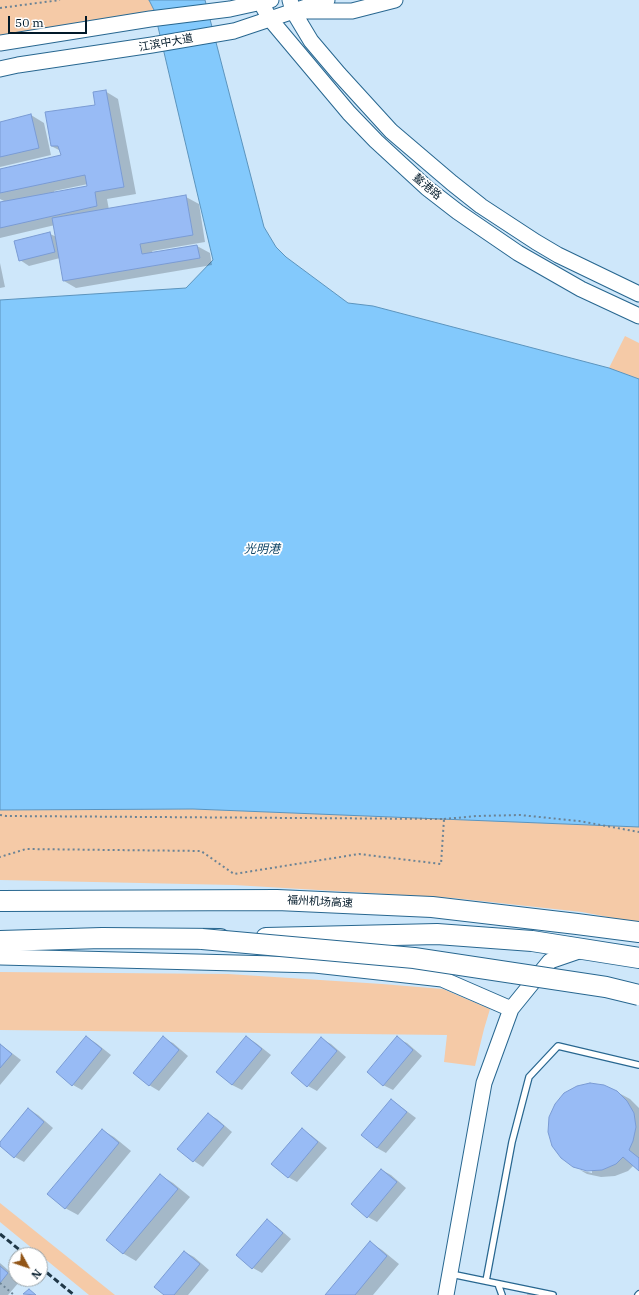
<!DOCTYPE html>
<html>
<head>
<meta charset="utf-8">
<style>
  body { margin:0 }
  #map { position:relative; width:639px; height:1295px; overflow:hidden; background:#cee7fa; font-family:"IBM Plex Serif",serif }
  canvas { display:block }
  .north { position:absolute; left:8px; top:1247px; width:40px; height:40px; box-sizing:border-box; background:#fff; border:1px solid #99a3a9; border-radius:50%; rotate:130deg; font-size:11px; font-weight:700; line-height:16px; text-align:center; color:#011929 }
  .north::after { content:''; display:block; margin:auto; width:14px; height:18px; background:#925517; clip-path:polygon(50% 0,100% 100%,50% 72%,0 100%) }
  .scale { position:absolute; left:8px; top:16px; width:79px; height:18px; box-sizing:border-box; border:2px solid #011929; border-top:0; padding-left:5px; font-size:12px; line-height:14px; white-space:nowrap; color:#011929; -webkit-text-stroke:3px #fff; paint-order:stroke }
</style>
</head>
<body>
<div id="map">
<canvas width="639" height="1295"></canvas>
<div class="north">N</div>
<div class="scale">50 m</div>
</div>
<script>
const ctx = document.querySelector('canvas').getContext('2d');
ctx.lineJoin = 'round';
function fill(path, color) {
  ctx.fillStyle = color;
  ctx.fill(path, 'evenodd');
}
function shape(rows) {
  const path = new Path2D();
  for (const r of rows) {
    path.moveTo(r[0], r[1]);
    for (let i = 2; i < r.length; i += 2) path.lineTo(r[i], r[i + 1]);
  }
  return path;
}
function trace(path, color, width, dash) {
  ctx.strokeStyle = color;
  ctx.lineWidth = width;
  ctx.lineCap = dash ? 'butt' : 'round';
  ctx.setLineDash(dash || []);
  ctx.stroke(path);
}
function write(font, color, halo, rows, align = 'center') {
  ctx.font = font + ' "IBM Plex Serif","Noto Sans SC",serif';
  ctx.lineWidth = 3.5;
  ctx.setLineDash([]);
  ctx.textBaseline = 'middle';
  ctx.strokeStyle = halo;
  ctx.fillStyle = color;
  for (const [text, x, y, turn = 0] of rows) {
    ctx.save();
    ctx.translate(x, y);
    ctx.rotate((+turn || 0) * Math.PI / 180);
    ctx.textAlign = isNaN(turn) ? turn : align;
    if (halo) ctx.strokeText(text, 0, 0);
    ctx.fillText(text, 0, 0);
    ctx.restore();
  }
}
const green = shape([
  [0,0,149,0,154,10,0,41],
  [625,336,639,343,639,379,609,368],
  [193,809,639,827,639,923,582,912,453,898,234,885,0,880,0,810],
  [0,972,228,974,382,984,443,989,490,1009,484,1029,475,1066,444,1062,447,1035,0,1030],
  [0,1203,115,1295,89,1295,0,1222]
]);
const water = shape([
  [149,0,205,0,264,227,276,247,286,257,348,303,373,306,609,368,639,379,639,827,193,809,0,810,0,300,186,288,213,260,154,10,149,0]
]);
const shadow = shape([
  [105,91,118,99,136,194,107,199,109,210,186,197,199,204,205,242,152,251,153,253,197,246,210,253,212,265,76,288,64,281,60,258,29,266,20,260,50,234,57,237,55,225,0,238,0,203,6,202,0,199,0,170,62,155,61,151,51,146,96,106],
  [88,184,88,187,55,193,54,191],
  [31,115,44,123,51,155,0,167,0,123],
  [0,263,5,287,0,288],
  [86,1037,96,1043,111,1055,82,1090,73,1085],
  [246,1037,256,1043,271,1055,242,1090,232,1085,217,1072],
  [163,1038,173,1043,188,1056,159,1091,149,1085],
  [397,1038,407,1043,422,1056,393,1090,383,1085],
  [322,1039,331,1044,346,1057,317,1091,308,1086],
  [0,1044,21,1060,0,1085],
  [617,1092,630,1099,639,1108,639,1169,634,1165,628,1171,615,1176,601,1177,587,1174,580,1170,592,1173,592,1171,574,1166],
  [391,1100,400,1106,416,1118,386,1153,377,1148],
  [29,1109,38,1115,53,1128,24,1162,15,1157,0,1144],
  [208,1114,217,1119,232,1132,203,1167,194,1161,179,1148],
  [102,1130,114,1137,131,1151,78,1215,65,1208],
  [302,1130,311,1135,327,1148,297,1182,288,1177],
  [382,1170,391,1175,406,1188,377,1222,368,1217],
  [160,1175,173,1183,190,1197,136,1261,124,1254,107,1239],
  [267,1221,276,1226,291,1239,262,1273,253,1268,238,1255],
  [370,1242,382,1250,399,1264,373,1295,326,1295],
  [185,1252,194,1257,209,1270,188,1295,166,1295],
  [0,1263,16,1277,16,1279,20,1281,8,1295,0,1295],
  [528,1292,537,1295,527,1295]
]);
const building = shape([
  [106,90,124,187,95,192,97,206,0,228,0,202,87,186,85,175,0,193,0,169,61,155,58,146,51,146,45,112,95,105,93,92,106,90],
  [31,114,39,148,0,157,0,122,31,114],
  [186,195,193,235,140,244,142,254,197,245,200,258,63,281,52,218,186,195],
  [50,232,55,252,19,261,14,241,50,232],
  [86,1036,102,1049,72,1086,56,1072,86,1036],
  [163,1036,179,1050,149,1086,133,1073,163,1036],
  [246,1036,262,1049,232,1085,216,1072,246,1036],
  [397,1036,413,1050,383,1086,367,1072,397,1036],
  [321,1037,337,1051,307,1087,291,1073,321,1037],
  [0,1044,12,1054,0,1068,0,1044],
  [590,1083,604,1085,617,1091,627,1101,634,1113,636,1127,633,1141,629,1150,639,1158,639,1171,623,1157,616,1164,602,1170,587,1171,573,1167,561,1158,552,1146,548,1132,549,1117,555,1104,564,1093,577,1086,590,1083],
  [391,1099,407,1112,377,1148,361,1135,391,1099],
  [28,1108,44,1122,14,1158,0,1146,0,1142,28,1108],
  [208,1113,224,1126,193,1162,177,1149,208,1113],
  [302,1128,318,1142,288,1178,271,1164,302,1128],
  [102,1129,119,1143,65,1209,47,1194,102,1129],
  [381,1169,397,1182,367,1218,351,1204,381,1169],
  [160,1174,178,1189,123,1254,106,1240,160,1174],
  [267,1219,283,1233,252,1269,236,1255,267,1219],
  [370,1241,387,1256,355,1295,325,1295,370,1241],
  [184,1251,200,1264,174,1295,164,1295,154,1287,184,1251],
  [0,1266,8,1273,0,1283,0,1266],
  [29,1289,36,1295,23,1294,29,1289]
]);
const path = shape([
  [0,8,60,0],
  [0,815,6,816,444,819,441,864,359,854,234,874,201,851,26,849,0,857],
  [444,819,477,816,520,815,579,821,639,832],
  [0,1283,14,1295]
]);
const lane = shape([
  [451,1274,553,1295],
  [486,1281,512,1142,529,1077,558,1046,639,1065],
  [498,1284,502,1295],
  [638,1295,639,1294]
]);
const secondary = shape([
  [290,0,293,11,311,41,339,74,391,131,452,183,481,206,536,242,558,255,639,294],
  [261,3,270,19,349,113,376,141,427,188,458,212,518,253,581,289,639,316],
  [307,11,352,11,395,0],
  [0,43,150,19,230,9,271,0],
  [0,69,18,65,152,45,234,31,327,0],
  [0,957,315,965,442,979,511,1009],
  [446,1295,484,1083,511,1009,550,961,582,950]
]);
const highway = shape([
  [0,901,277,900,432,907,577,924,639,932],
  [266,938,437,934,532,941,639,958],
  [0,941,102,938,220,939]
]);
const rail = shape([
  [0,1234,26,1255],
  [40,1267,74,1295]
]);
const highwayBridge = shape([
  [202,939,414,958,606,987,639,995]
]);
const streetNames = [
  ["江滨中大道",166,43,-10],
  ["鳌港路",427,187,40],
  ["福州机场高速",320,902,3]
];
const waterNames = [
  ["光明港",262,550]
];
fill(green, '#f5caa7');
fill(water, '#83c9fc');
trace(water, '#5c94bd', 1);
fill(shadow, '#0003');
fill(building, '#98bbf5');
trace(building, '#7a9bd4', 1);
trace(lane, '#286790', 8);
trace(secondary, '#286790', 17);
trace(highway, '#286790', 22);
trace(path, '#6b8395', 2, [2, 3]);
trace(lane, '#fff', 5.5);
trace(secondary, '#fff', 15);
trace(highway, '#fff', 20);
trace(rail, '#1f3747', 3, [6, 3]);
trace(highwayBridge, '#286790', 22, []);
trace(highwayBridge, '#fff', 20);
write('11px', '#011929', '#fff', streetNames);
write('italic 12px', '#0f4567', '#fff', waterNames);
</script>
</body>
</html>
